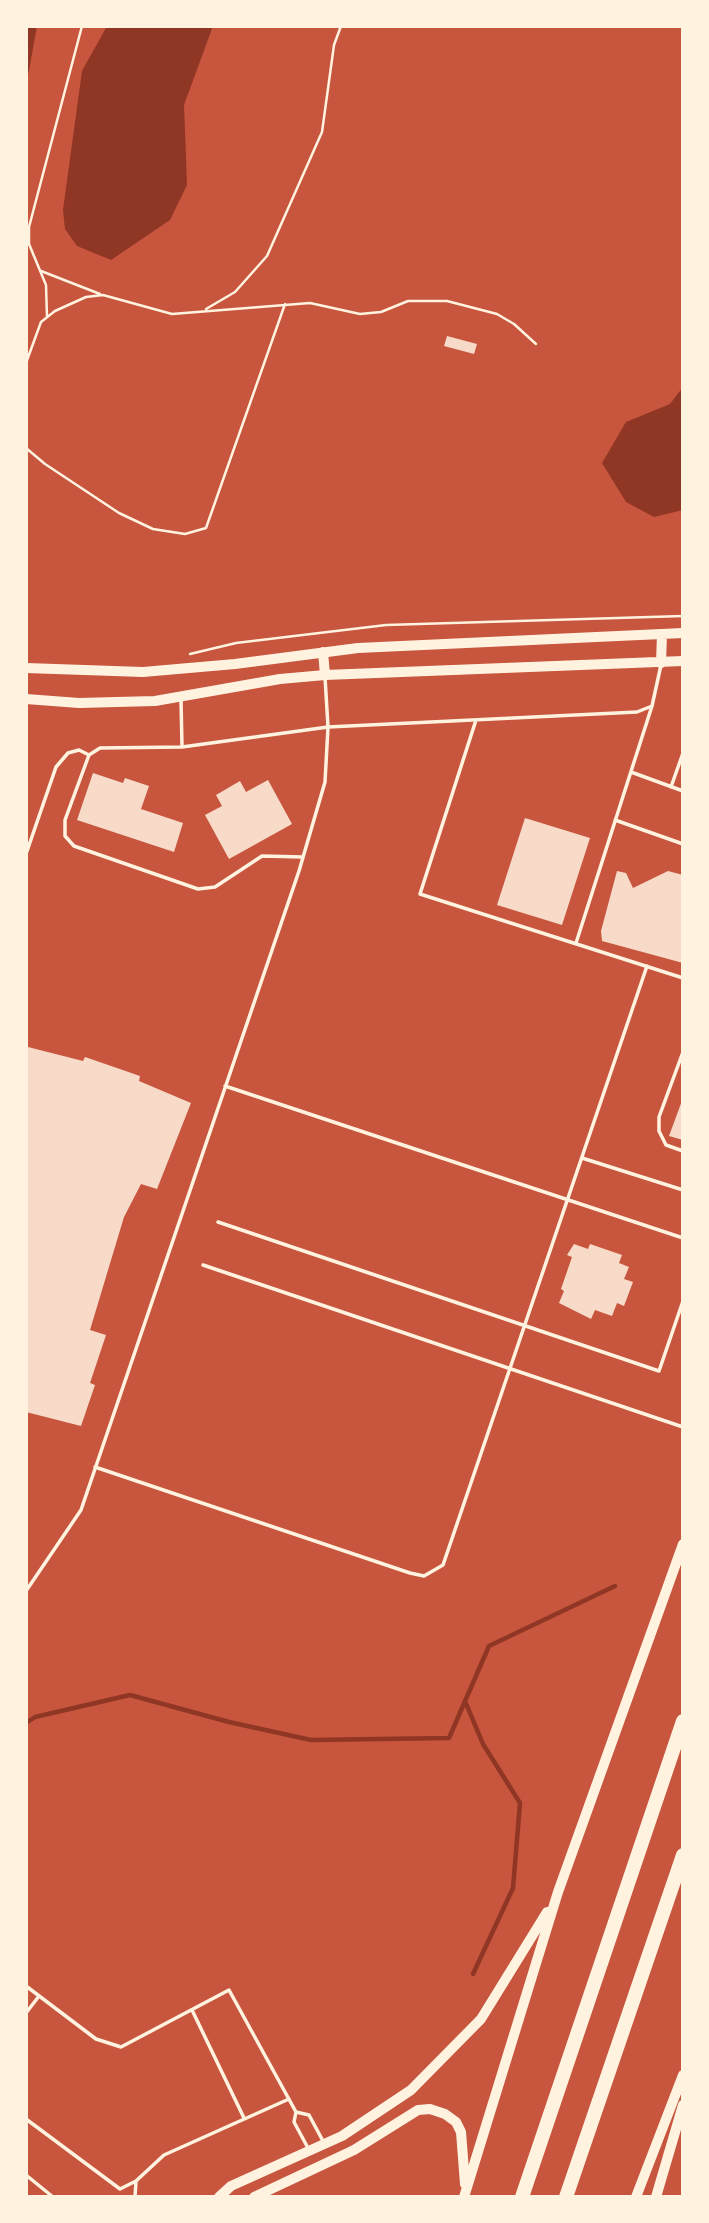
<!DOCTYPE html>
<html>
<head>
<meta charset="utf-8">
<style>
  body { margin:0 }
  #map { position:relative; width:709px; height:2223px; overflow:hidden; background:#c8553d; font-family:Georgia,serif }
  canvas { display:block }
  .frame { position:absolute; inset:0; border:28px solid #fff3e0; pointer-events:none }
</style>
</head>
<body>
<div id="map">
<canvas width="709" height="2223"></canvas>
<div class="frame"></div>
</div>
<script>
const ctx = document.querySelector('canvas').getContext('2d');
ctx.lineJoin = 'round';
function fill(path, color) {
  ctx.fillStyle = color;
  ctx.fill(path, 'evenodd');
}
function shape(rows) {
  const path = new Path2D();
  for (const r of rows) {
    path.moveTo(r[0], r[1]);
    for (let i = 2; i < r.length; i += 2) path.lineTo(r[i], r[i + 1]);
  }
  return path;
}
function trace(path, color, width, dash) {
  ctx.strokeStyle = color;
  ctx.lineWidth = width;
  ctx.lineCap = dash ? 'butt' : 'round';
  ctx.setLineDash(dash || []);
  ctx.stroke(path);
}
const water = shape([
  [26,26,37,26,26,87],
  [107,26,213,26,184,105,187,185,170,220,111,260,77,246,65,229,63,210,82,71],
  [683,387,683,510,654,517,626,502,602,463,626,422,670,404]
]);
const stream = shape([
  [465,1701,483,1744,520,1803,513,1888,473,1974],
  [26,1723,35,1717,130,1695,229,1722,311,1740,449,1738,489,1646,615,1586]
]);
const building = shape([
  [447,336,477,344,474,354,444,346],
  [93,773,123,783,125,778,149,786,141,809,183,823,174,852,77,820],
  [268,780,292,824,229,859,205,815,222,806,216,795,240,781,246,792],
  [525,818,590,838,562,925,497,905],
  [617,871,626,873,633,888,668,871,683,875,683,963,602,941,601,931],
  [28,1047,83,1061,85,1057,140,1076,139,1081,191,1103,157,1189,141,1184,124,1217,90,1330,106,1335,90,1383,95,1385,81,1426,26,1412],
  [683,1098,683,1140,669,1136],
  [574,1244,588,1249,590,1244,622,1255,619,1263,629,1267,624,1279,633,1282,624,1306,617,1303,612,1316,595,1310,591,1319,559,1303,564,1291,561,1289,572,1257,567,1255]
]);
const path = shape([
  [41,271,100,294],
  [206,309,235,292,267,256,322,132,334,45,341,26],
  [47,317,46,285,29,244,29,227,82,26],
  [26,363,41,322,55,311,86,297,103,295,172,314,310,303,360,314,381,312,408,301,447,301,497,314,514,324,536,344],
  [26,448,45,464,119,513,153,529,185,534,206,528,285,304],
  [190,654,236,643,386,625,683,616]
]);
const service = shape([
  [181,699,182,747],
  [476,720,420,894,683,978],
  [631,772,683,791],
  [671,787,683,753],
  [615,820,683,844],
  [26,854,56,767,68,753,79,750,89,755],
  [303,857,262,856,215,887,198,889,74,846,65,836,65,820,89,755,100,748,182,747,328,727,637,712,652,706,661,665],
  [576,943,652,706],
  [683,1052,659,1117,659,1131,666,1145,683,1151],
  [225,1086,683,1238],
  [582,1158,683,1190],
  [218,1222,659,1371,683,1301],
  [203,1265,683,1427],
  [95,1467,410,1573,424,1576,443,1565,647,966],
  [26,1591,81,1510,299,871,325,782,328,727,325,677],
  [26,1986,96,2039,121,2047,229,1990,296,2112,294,2122,308,2148],
  [192,2010,244,2118],
  [26,2013,39,1996],
  [296,2112,309,2115,323,2141],
  [26,2119,120,2189,136,2181,164,2155,289,2099],
  [26,2175,53,2197],
  [135,2197,136,2181]
]);
const tertiary = shape([
  [323,652,325,675],
  [661,663,662,634],
  [26,668,143,672,235,664,358,648,683,633],
  [26,699,79,703,155,701,280,679,325,675,683,661]
]);
const secondary = shape([
  [219,2197,231,2186,342,2136,411,2090,481,2019,547,1912],
  [254,2197,354,2150,418,2110,430,2109,445,2114,456,2122,461,2132,465,2184],
  [464,2197,558,1892,683,1544],
  [636,2197,683,2075],
  [656,2197,683,2105]
]);
const motorway = shape([
  [522,2197,683,1721],
  [566,2197,683,1855]
]);
fill(water, '#8f3625');
trace(stream, '#8f3625', 4.5);
fill(building, '#f7dbc8');
trace(path, '#fff3e0', 2.5);
trace(service, '#fff3e0', 3.5);
trace(tertiary, '#fff3e0', 10);
trace(secondary, '#fff3e0', 10);
trace(motorway, '#fff3e0', 14);
</script>
</body>
</html>
